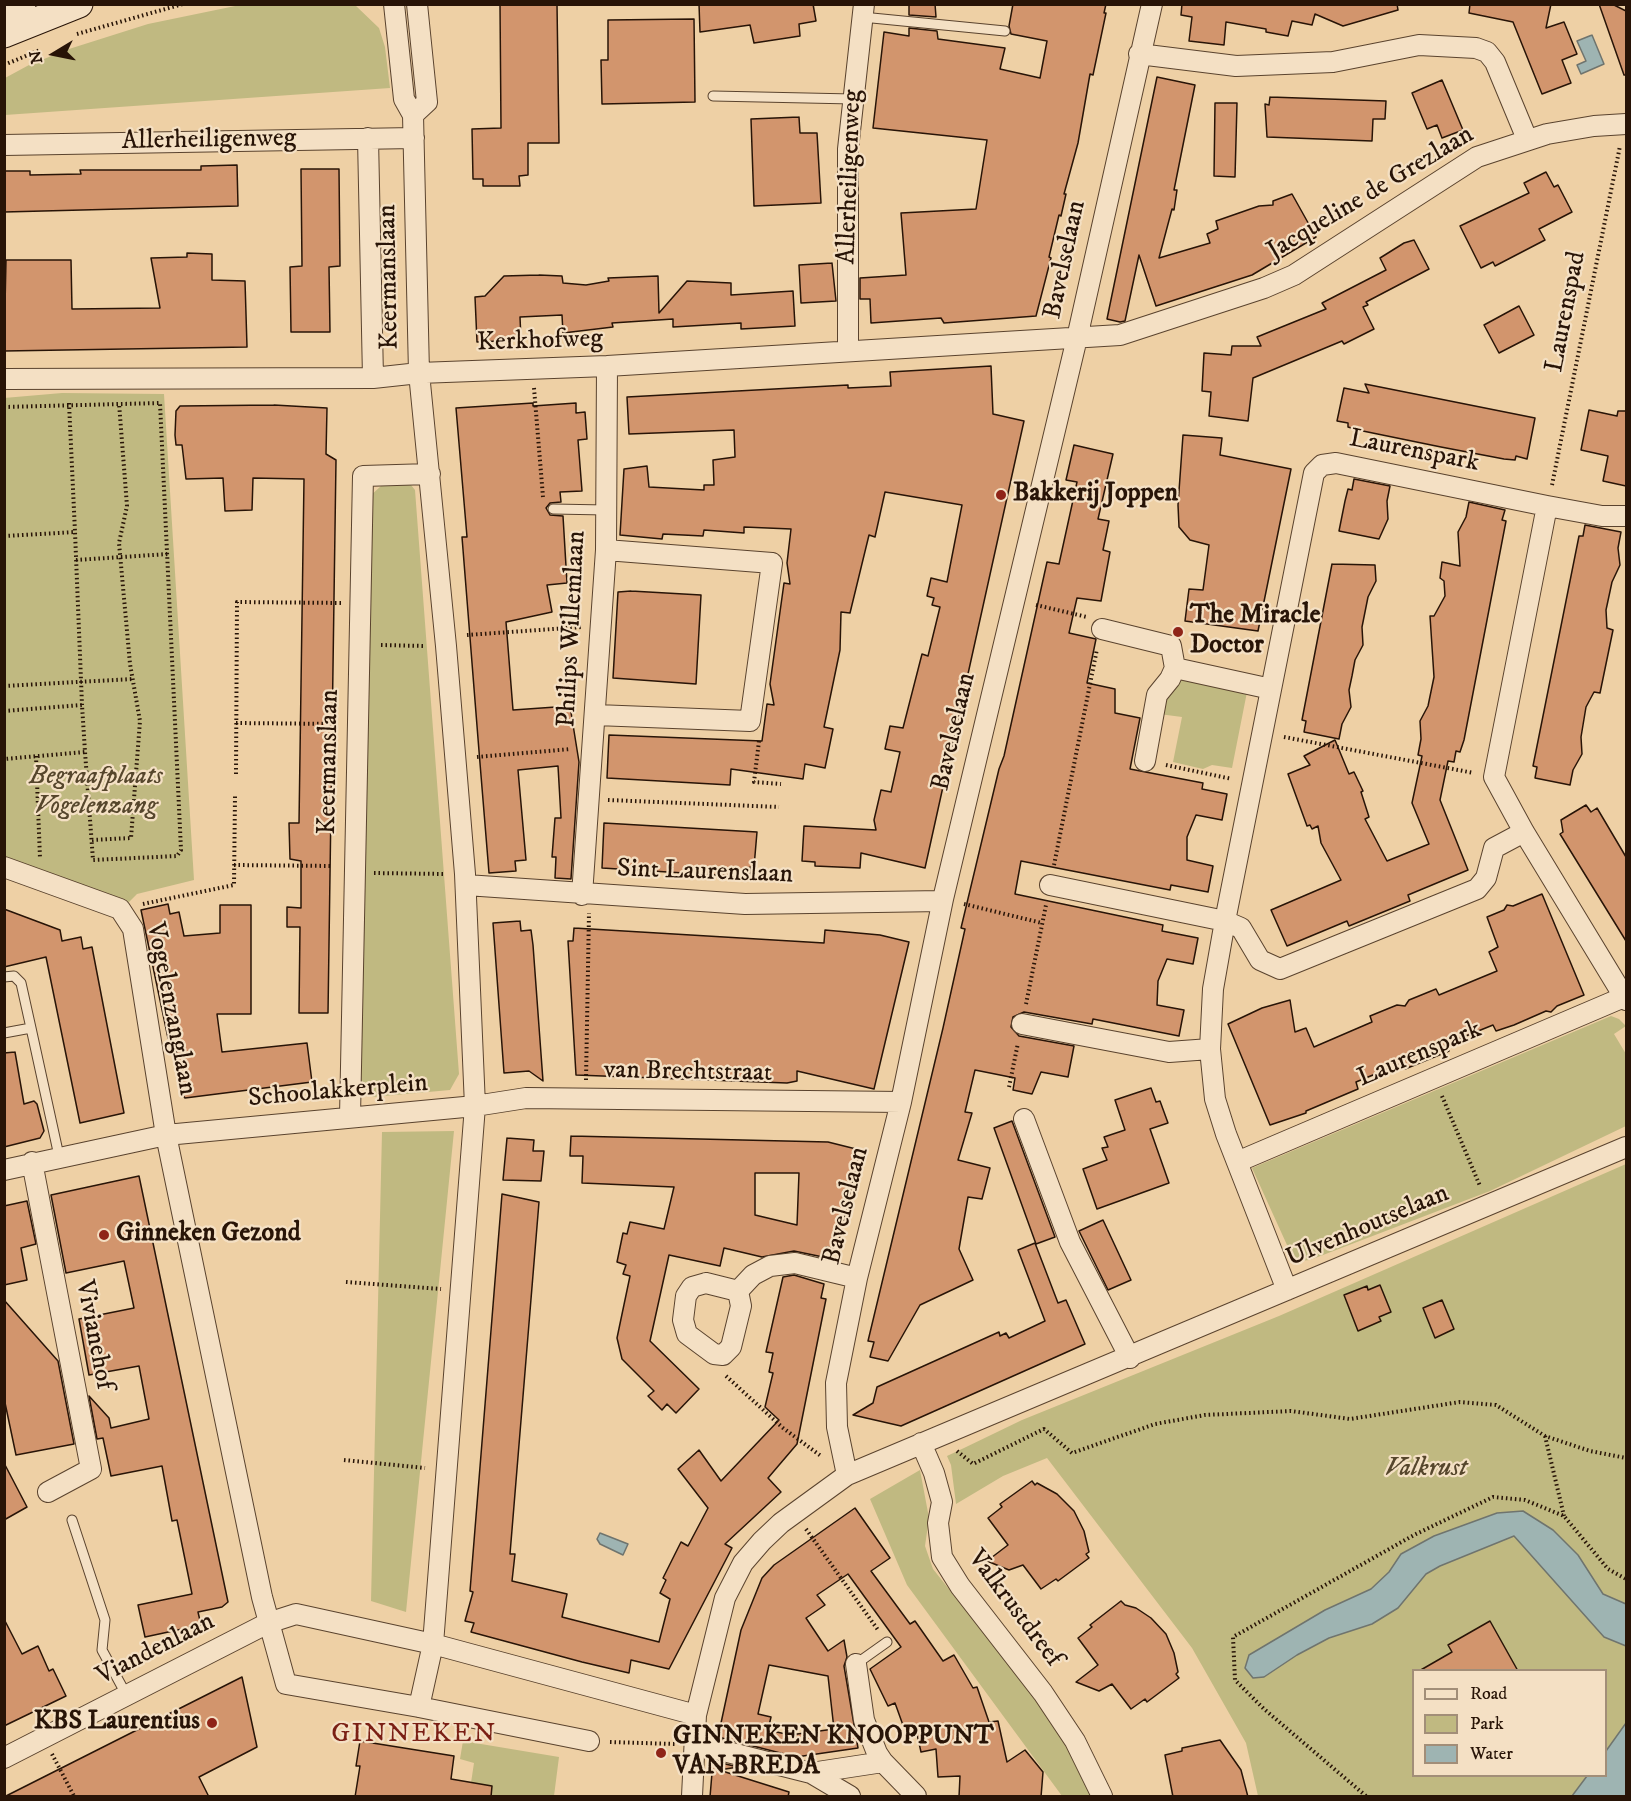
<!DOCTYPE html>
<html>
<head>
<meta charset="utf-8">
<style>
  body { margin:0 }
  #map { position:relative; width:1631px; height:1801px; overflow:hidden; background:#eed0a5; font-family:"IM FELL DW Pica",serif }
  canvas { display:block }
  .frame { position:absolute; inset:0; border:6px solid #281407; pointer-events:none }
  .legend { position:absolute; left:1412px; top:1669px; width:195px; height:108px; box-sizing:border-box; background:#f4e0c4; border:2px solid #a28e78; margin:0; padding:8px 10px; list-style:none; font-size:18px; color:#281407 }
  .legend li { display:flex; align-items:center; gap:12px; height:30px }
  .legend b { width:30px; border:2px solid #a28e78 }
  .north { position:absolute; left:24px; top:24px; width:60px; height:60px; -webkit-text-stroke:4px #f4e0c4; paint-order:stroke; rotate:260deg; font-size:16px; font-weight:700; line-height:24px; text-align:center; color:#281407 }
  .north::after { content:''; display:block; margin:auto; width:21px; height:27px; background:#281407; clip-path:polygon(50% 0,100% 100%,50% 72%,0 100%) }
</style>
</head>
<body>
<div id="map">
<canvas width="1631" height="1801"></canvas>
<div class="frame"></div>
<ul class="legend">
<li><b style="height:8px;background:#f4e0c4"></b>Road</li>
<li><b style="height:16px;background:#c0b981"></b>Park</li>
<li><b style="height:16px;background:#9eb4b2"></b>Water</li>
</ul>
<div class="north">N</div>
</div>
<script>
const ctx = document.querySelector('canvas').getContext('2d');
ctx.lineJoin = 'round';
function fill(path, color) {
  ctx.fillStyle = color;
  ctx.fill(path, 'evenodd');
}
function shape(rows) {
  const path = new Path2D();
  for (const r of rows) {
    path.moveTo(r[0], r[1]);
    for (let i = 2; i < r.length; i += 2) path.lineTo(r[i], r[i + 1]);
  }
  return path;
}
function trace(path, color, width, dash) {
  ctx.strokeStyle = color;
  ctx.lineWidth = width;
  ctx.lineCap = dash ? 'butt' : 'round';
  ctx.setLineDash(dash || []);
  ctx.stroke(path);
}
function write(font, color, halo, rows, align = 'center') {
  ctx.font = font + ' "IM FELL DW Pica",serif';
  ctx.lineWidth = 4.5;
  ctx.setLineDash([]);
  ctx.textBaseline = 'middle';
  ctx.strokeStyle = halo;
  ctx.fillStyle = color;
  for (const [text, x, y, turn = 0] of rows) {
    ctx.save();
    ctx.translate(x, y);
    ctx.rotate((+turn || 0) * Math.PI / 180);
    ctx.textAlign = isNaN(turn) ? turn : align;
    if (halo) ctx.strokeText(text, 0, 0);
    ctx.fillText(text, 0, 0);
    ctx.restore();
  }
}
const green = shape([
  [240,5,355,5,379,28,385,47,390,88,5,115,5,78,29,65,69,49,148,24],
  [62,393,164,394,194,880,137,894,124,907,5,860,4,398],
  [405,484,411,485,415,490,459,1074,450,1090,373,1097,366,1091,361,1080,369,497,381,486],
  [1186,679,1247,692,1232,768,1212,765,1203,769,1173,762,1182,717,1159,714,1173,683],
  [1611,1016,1619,1019,1626,1026,1614,1034,1626,1054,1626,1126,1490,1191,1310,1260,1299,1261,1292,1256,1252,1168],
  [454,1131,406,1612,371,1601,382,1132],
  [1626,1164,1626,1723,1606,1751,1606,1670,1414,1670,1414,1776,1587,1776,1572,1796,1258,1796,1246,1743,1192,1648,1047,1458,1003,1476,956,1504,951,1465,947,1456,964,1448,1022,1420,1279,1316],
  [920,1470,929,1518,925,1546,933,1569,1049,1715,1096,1796,1062,1796,907,1585,870,1499],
  [463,1741,559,1757,554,1796,469,1796,474,1763,460,1759]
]);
const water = shape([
  [1592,35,1604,64,1581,74,1577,65,1586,61,1577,41,1592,35],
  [1523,1511,1553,1530,1578,1555,1603,1594,1626,1604,1626,1646,1604,1637,1514,1536,1440,1566,1426,1574,1398,1608,1372,1624,1329,1638,1297,1655,1264,1677,1253,1678,1245,1668,1249,1655,1325,1610,1371,1589,1389,1572,1401,1554,1434,1536,1497,1513,1523,1511],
  [600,1533,628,1544,623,1555,600,1544,597,1539,600,1533],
  [1626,1723,1626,1796,1572,1796,1587,1776,1606,1776,1606,1751,1626,1723]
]);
const building = shape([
  [500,4,557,4,559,143,528,143,528,175,519,176,520,186,483,186,483,179,473,179,472,129,501,128,500,4],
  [699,4,813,4,816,21,799,24,800,36,754,43,750,25,700,32,699,4],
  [909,4,935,4,936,17,909,15,909,4],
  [1013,4,1106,4,1104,13,1106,13,1093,75,1090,74,1078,143,1064,194,1066,194,1061,216,1059,215,1049,257,1051,258,1036,316,944,323,941,318,871,323,870,299,860,299,860,278,906,275,901,213,976,209,987,140,873,128,884,32,909,36,909,28,937,31,938,39,1005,48,1000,69,1040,78,1047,41,1011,34,1009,26,1013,4],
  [1182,4,1397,4,1398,10,1343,26,1315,14,1312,25,1292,21,1288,36,1266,32,1266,29,1226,22,1224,45,1189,41,1192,17,1181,15,1182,4],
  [1470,4,1551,4,1546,28,1564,22,1577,54,1562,60,1571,83,1542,94,1513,22,1469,13,1470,4],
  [1599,4,1612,4,1626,11,1626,75,1624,75,1599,4],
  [694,19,695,102,602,104,601,60,608,60,608,20,694,19],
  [1157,77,1195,85,1174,190,1177,190,1174,210,1172,209,1159,258,1210,243,1207,234,1218,229,1216,221,1259,206,1273,205,1273,201,1292,194,1316,237,1252,275,1156,306,1139,255,1125,321,1120,322,1107,319,1157,77],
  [1442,80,1463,130,1442,138,1437,125,1427,129,1412,93,1442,80],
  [1270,97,1386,101,1385,119,1373,119,1372,141,1267,137,1265,104,1269,105,1270,97],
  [1215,103,1237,103,1235,177,1214,176,1215,103],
  [799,117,800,133,817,133,821,203,754,206,751,119,799,117],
  [237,165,238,206,4,212,4,171,30,171,30,175,81,174,80,170,201,170,201,166,237,165],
  [301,169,339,169,340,266,329,267,330,332,291,332,290,267,302,266,301,169],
  [1546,172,1554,187,1558,185,1572,212,1539,229,1545,240,1495,266,1493,262,1481,268,1460,226,1529,193,1524,183,1546,172],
  [1414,240,1429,269,1366,302,1368,305,1363,307,1374,329,1344,344,1342,341,1253,378,1248,421,1209,416,1211,392,1202,391,1204,353,1231,355,1232,346,1261,346,1257,337,1326,309,1322,303,1386,270,1380,258,1404,243,1414,240],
  [187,253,212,254,212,280,245,281,247,347,4,351,6,260,71,260,72,309,160,308,151,258,187,257,187,253],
  [832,263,836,301,801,303,799,265,832,263],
  [539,275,562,276,563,283,586,285,609,281,608,278,658,276,659,313,687,281,731,283,731,295,793,291,795,326,741,329,741,323,673,327,673,319,612,323,613,327,563,333,562,315,520,317,521,340,477,342,475,297,485,296,504,276,539,275],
  [1519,306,1534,335,1499,353,1484,325,1519,306],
  [991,366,993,414,1024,421,925,868,861,853,860,868,815,866,815,862,802,861,804,826,876,830,874,820,881,790,891,792,900,752,885,749,890,726,903,728,922,654,928,656,940,607,932,605,934,598,927,596,931,578,947,582,962,505,885,492,875,537,869,535,850,613,841,612,840,650,824,727,833,729,825,768,805,764,803,779,731,769,730,785,607,778,609,735,762,741,767,704,774,705,770,684,784,583,790,584,787,563,791,529,744,527,744,533,704,530,703,536,663,534,662,539,620,535,624,469,647,466,649,487,704,490,704,485,714,485,713,460,735,457,734,430,629,434,627,397,848,385,848,388,891,386,890,372,991,366],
  [1365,384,1535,418,1527,459,1516,456,1515,460,1504,459,1441,447,1358,430,1348,427,1348,423,1337,421,1344,388,1369,393,1365,384],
  [533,403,533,406,576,403,576,413,585,412,587,439,578,440,582,491,560,492,561,502,550,503,546,508,550,515,563,516,567,583,547,585,552,612,506,622,513,710,570,706,579,762,571,879,555,878,556,857,552,857,555,818,561,818,558,766,518,770,526,860,515,861,516,871,489,873,479,751,462,537,467,537,456,408,533,403],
  [274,405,327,408,326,454,336,460,328,1013,299,1013,300,927,287,927,287,907,301,908,301,861,290,859,289,823,299,823,304,479,253,478,252,510,225,511,223,478,186,479,182,445,176,445,175,435,176,411,180,406,274,405],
  [1589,410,1617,416,1618,411,1626,411,1626,486,1603,481,1608,456,1581,450,1589,410],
  [1183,435,1222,438,1220,455,1291,469,1258,631,1185,621,1189,589,1203,590,1209,545,1190,540,1179,527,1178,505,1183,435],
  [1074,445,1113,454,1098,519,1109,521,1103,550,1110,552,1101,601,1077,598,1069,633,1096,639,1087,683,1115,689,1115,713,1140,718,1130,769,1203,783,1202,789,1227,794,1222,820,1196,815,1187,837,1187,860,1213,866,1208,892,1171,885,1170,890,1021,861,1015,894,1163,925,1162,931,1198,938,1193,964,1167,959,1158,981,1157,1005,1184,1010,1179,1036,1093,1019,1092,1024,1024,1012,1013,1017,1011,1027,1019,1036,1074,1046,1068,1077,1041,1072,1032,1094,1013,1090,1015,1078,975,1070,965,1112,972,1113,958,1160,990,1168,982,1199,968,1197,959,1249,973,1280,920,1305,888,1361,870,1357,874,1342,868,1341,943,1028,965,929,961,928,999,769,1004,756,1047,562,1059,564,1077,482,1066,480,1074,445],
  [1354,479,1390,486,1387,501,1388,519,1379,539,1339,531,1345,501,1348,489,1352,490,1354,479],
  [1469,502,1505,510,1502,520,1506,521,1464,740,1460,752,1456,751,1454,762,1448,761,1440,800,1468,870,1408,895,1410,901,1349,926,1347,921,1287,946,1271,910,1341,880,1321,843,1318,826,1312,829,1310,825,1307,826,1288,774,1310,765,1304,756,1335,740,1349,774,1354,772,1363,791,1361,792,1369,817,1365,819,1387,861,1429,844,1412,803,1422,756,1418,755,1421,739,1420,721,1428,706,1434,677,1430,616,1434,616,1445,596,1444,581,1440,578,1442,562,1460,566,1458,532,1466,517,1469,502],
  [1585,525,1621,532,1618,548,1620,565,1612,582,1606,610,1607,628,1613,630,1600,693,1594,692,1586,707,1581,737,1582,754,1573,770,1570,785,1535,778,1537,767,1533,766,1579,536,1583,536,1585,525],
  [1332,564,1375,565,1376,581,1368,597,1362,627,1363,645,1355,660,1352,676,1349,690,1351,707,1342,724,1339,739,1304,732,1306,721,1302,720,1332,564],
  [631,591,701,595,696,684,613,678,618,592,631,591],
  [1586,805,1591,812,1597,808,1626,857,1626,941,1560,834,1563,832,1561,820,1586,805],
  [604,823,757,832,754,867,750,867,750,877,602,868,604,823],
  [1542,894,1584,995,1557,1006,1551,1012,1546,1011,1514,1025,1496,1031,1493,1025,1446,1044,1449,1051,1405,1069,1402,1063,1356,1082,1358,1089,1306,1111,1306,1113,1270,1125,1228,1024,1262,1008,1290,1000,1295,1032,1306,1028,1314,1047,1372,1022,1370,1016,1397,1005,1405,1006,1409,1000,1436,989,1439,995,1497,971,1489,952,1498,947,1487,917,1504,910,1507,905,1513,906,1542,894],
  [168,904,170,914,179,912,184,936,220,933,220,905,251,905,251,1014,217,1014,222,1052,307,1043,312,1082,185,1098,180,1091,175,1036,168,1038,141,910,168,904],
  [4,909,60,930,62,941,81,937,83,949,92,947,124,1113,80,1123,46,957,4,967,4,909],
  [520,921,521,931,531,930,533,945,543,1081,529,1071,504,1073,493,923,520,921],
  [574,928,824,943,825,930,880,935,909,942,874,1089,797,1071,797,1081,787,1083,576,1075,568,941,573,941,574,928],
  [15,1052,24,1104,34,1101,37,1104,44,1131,40,1138,4,1147,4,1053,15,1052],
  [1151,1088,1156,1102,1160,1101,1168,1123,1150,1129,1169,1183,1097,1209,1083,1169,1107,1160,1102,1148,1108,1147,1104,1137,1125,1130,1115,1100,1151,1088],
  [1012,1121,1055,1237,1036,1244,994,1128,1012,1121],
  [571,1136,828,1142,860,1150,837,1249,826,1247,823,1257,794,1251,762,1257,724,1248,720,1266,669,1255,650,1341,699,1389,676,1413,667,1404,662,1410,648,1396,654,1391,622,1359,617,1338,630,1276,623,1274,626,1265,617,1262,623,1233,627,1234,630,1222,664,1229,674,1187,582,1183,583,1156,570,1156,571,1136],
  [755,1173,799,1173,797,1225,755,1215,755,1173],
  [507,1138,534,1140,533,1151,544,1151,541,1181,503,1180,507,1138],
  [139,1176,228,1602,222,1607,198,1612,201,1625,145,1637,138,1605,192,1594,177,1520,172,1521,162,1466,111,1476,103,1438,97,1439,89,1396,109,1418,111,1428,149,1419,139,1366,89,1375,79,1319,134,1308,124,1261,66,1273,51,1195,139,1176],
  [502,1194,539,1202,510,1554,515,1554,512,1581,567,1594,562,1617,659,1642,670,1599,660,1593,666,1580,663,1578,681,1542,688,1546,708,1508,678,1469,699,1450,721,1481,779,1420,765,1407,773,1373,769,1372,773,1353,766,1352,783,1277,794,1275,824,1284,821,1298,826,1299,797,1444,768,1478,781,1492,725,1544,732,1548,669,1669,631,1660,629,1673,582,1662,471,1632,474,1623,465,1621,473,1592,470,1591,502,1194],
  [27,1201,36,1244,21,1248,27,1280,4,1285,4,1206,27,1201],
  [1103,1220,1131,1280,1108,1290,1079,1231,1103,1220],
  [1035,1243,1058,1303,1066,1300,1085,1344,901,1426,853,1415,873,1403,877,1387,999,1332,1000,1336,1006,1333,1009,1338,1045,1321,1018,1250,1035,1243],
  [1380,1285,1391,1312,1379,1317,1381,1321,1358,1331,1344,1295,1367,1286,1368,1290,1380,1285],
  [4,1300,58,1361,74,1444,16,1455,4,1398,4,1300],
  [1442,1300,1454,1329,1435,1338,1423,1308,1442,1300],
  [4,1463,27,1507,4,1520,4,1463],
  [1032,1481,1035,1485,1037,1483,1057,1494,1074,1511,1084,1531,1089,1552,1086,1554,1089,1558,1058,1581,1056,1579,1041,1589,1023,1565,1009,1570,987,1561,1008,1545,988,1518,1002,1507,1000,1504,1032,1481],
  [855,1508,890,1558,871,1571,910,1624,915,1621,943,1661,954,1655,973,1688,977,1687,989,1722,998,1721,1007,1762,1025,1750,1043,1772,1041,1797,959,1797,960,1776,938,1777,936,1749,921,1752,915,1725,904,1728,895,1703,888,1706,870,1669,901,1647,848,1574,817,1595,825,1605,806,1618,828,1651,844,1640,847,1657,844,1666,858,1748,796,1757,718,1737,741,1630,762,1578,774,1565,855,1508],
  [769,1665,828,1676,834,1729,790,1735,768,1730,771,1717,758,1714,769,1665],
  [1121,1601,1125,1605,1136,1608,1151,1618,1166,1634,1174,1653,1178,1672,1176,1674,1179,1678,1147,1702,1145,1699,1131,1709,1112,1684,1099,1691,1076,1682,1098,1665,1078,1638,1092,1627,1090,1625,1121,1601],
  [4,1619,22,1654,38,1646,49,1671,53,1669,66,1696,4,1726,4,1619],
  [1490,1621,1518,1671,1419,1671,1452,1652,1448,1645,1490,1621],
  [242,1677,257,1747,199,1777,209,1797,4,1797,242,1677],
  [1220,1740,1241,1770,1248,1797,1173,1797,1165,1755,1182,1751,1182,1748,1220,1740],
  [360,1741,454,1756,451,1779,492,1786,491,1797,355,1797,360,1766,356,1766,360,1741],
  [713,1761,738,1767,719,1770,789,1792,788,1797,710,1797,713,1761]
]);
const path = shape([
  [77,34,183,4],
  [4,65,40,50],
  [534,388,543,497],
  [69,403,75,532],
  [4,407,160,403,181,850,177,856,93,860,85,752],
  [1552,485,1620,146],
  [4,536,75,532,82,705],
  [76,560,168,554],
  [1036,605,1087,617],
  [467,635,582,627],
  [381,645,424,646],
  [4,686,133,679],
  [4,690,4,691],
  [4,711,82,705,85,752,4,759],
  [236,723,339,724],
  [1284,737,1474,773],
  [759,741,754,782,781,784],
  [36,756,40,858],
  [477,757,571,749],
  [1166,765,1232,779],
  [236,774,237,602,342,603],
  [608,800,779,807],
  [92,840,131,838,140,721,130,664,119,543,127,506,119,403],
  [234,865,333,866],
  [1054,865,1097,649],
  [374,873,444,874],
  [143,904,234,885,235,796],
  [964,904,1042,923],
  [1026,1004,1046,905],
  [586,1080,589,913],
  [1009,1087,1018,1043],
  [1442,1096,1480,1186],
  [346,1282,441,1289],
  [726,1376,783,1428,821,1456],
  [1545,1436,1564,1516],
  [957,1451,973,1464,1044,1429,1072,1453,1155,1424,1205,1415,1291,1411,1350,1419,1460,1402,1496,1405,1545,1436,1590,1451,1626,1458],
  [344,1460,425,1468],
  [806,1529,878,1630],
  [610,1742,675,1744],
  [52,1754,74,1796],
  [1366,1796,1264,1709,1235,1680,1233,1637,1414,1535,1493,1497,1525,1500,1564,1516,1608,1569,1626,1579]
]);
const service = shape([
  [862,17,1005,31],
  [713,96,853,99],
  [553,509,606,510],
  [4,977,14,976,21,983,31,1028],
  [4,1033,31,1028,59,1156],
  [72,1520,105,1620,102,1650,127,1696],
  [856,1664,887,1642]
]);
const minor = shape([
  [394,4,404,99,413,115,419,373,446,646,465,874,475,1106,526,1098,901,1102],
  [1139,54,1236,66,1333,62,1419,45,1476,48,1487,52,1495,62,1527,139],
  [413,115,427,102,417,4],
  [368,138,373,378],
  [4,145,414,138],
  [848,350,848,149,864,4],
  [4,379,373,378,419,373,607,366,1120,335,1264,288,1294,275,1477,157,1547,134,1594,126,1626,124],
  [1547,506,1494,777,1524,832,1626,1000],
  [1102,629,1171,646,1175,668,1271,689],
  [596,715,750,721,772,563,606,550],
  [1145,761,1157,695,1170,679,1175,668],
  [4,867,120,909,133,929,166,1135,4,1170],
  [466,885,745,904,942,901],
  [1050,885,1225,921,1241,928,1260,960,1280,969,1477,889,1486,878,1494,848,1524,832],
  [582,895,606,550,607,366],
  [1022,1024,1169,1052,1210,1049],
  [350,1116,363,476,430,474],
  [1024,1119,1070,1242,1130,1358],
  [32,1162,91,1469,48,1492],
  [1237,1162,1624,997],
  [706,1283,738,1291,741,1306,731,1347,723,1355,714,1354,687,1334,683,1320,686,1296,692,1287,706,1283],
  [1287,1290,1226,1134,1215,1099,1210,1049,1213,989,1225,921,1314,473,1322,465,1336,463,1547,506,1602,516,1626,516],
  [738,1291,753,1275,770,1266,795,1263,857,1278],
  [921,1443,934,1473,942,1502,938,1523,942,1557,960,1586,1043,1693,1075,1741,1102,1796],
  [847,1475,837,1427,836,1383,857,1278,901,1102,943,899,1077,338,1152,4],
  [419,1707,433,1644,475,1106,166,1135,262,1597,286,1684,419,1707,589,1741],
  [696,1744,811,1773,850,1796],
  [4,1758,268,1623,296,1614,433,1644,696,1715],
  [883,1762,916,1796],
  [811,1773,883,1762,877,1753,864,1720,856,1664],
  [692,1796,696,1715,725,1598,743,1563,762,1541,781,1523,847,1475,1626,1147]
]);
const secondary = shape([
  [4,12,22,4],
  [4,34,79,4]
]);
const markers = [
  [1001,495,6,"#8f2418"],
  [1178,632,6,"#8f2418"],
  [104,1235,6,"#8f2418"],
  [212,1723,6,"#8f2418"],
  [661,1753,6,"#8f2418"]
];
const streetNames = [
  ["Allerheiligenweg",209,141,-1],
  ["Allerheiligenweg",851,177,-88],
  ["Jacqueline de Grezlaan",1371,194,-31],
  ["Bavelselaan",1066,260,-78],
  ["Keermanslaan",390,277,-91],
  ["Laurenspad",1567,312,-79],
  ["Kerkhofweg",540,342,-2],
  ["Laurenspark",1414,452,11],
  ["Philips Willemlaan",573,629,-87],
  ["Bavelselaan",955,732,-77],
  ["Keermanslaan",330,762,-89],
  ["Sint Laurenslaan",705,873,2],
  ["Vogelenzanglaan",170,1009,79],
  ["Laurenspark",1420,1055,-23],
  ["van Brechtstraat",688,1073,1],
  ["Schoolakkerplein",338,1092,-5],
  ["Bavelselaan",847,1206,-76],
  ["Ulvenhoutselaan",1368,1227,-23],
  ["Vivianehof",93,1335,79],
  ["Valkrustdreef",1014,1609,53],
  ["Viandenlaan",156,1650,-27]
];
const poiNames = [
  ["Bakkerij Joppen",1013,495],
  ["The Miracle",1190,617],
  ["Doctor",1190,647],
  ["Ginneken Gezond",116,1235],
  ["KBS Laurentius",200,1723,"right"],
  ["GINNEKEN KNOOPPUNT",673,1738],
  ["VAN BREDA",673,1768]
];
const parkNames = [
  ["Begraafplaats",96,778],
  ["Vogelenzang",96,808],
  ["Valkrust",1426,1470]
];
const neighbourhoodNames = [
  ["GINNEKEN",414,1735]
];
fill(green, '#c0b981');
fill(water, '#9eb4b2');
trace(water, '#6f746e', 1.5);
fill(building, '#d2956d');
trace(building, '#281407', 1.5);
trace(service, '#5a432e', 11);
trace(minor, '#5a432e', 22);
trace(secondary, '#281407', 29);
trace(path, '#281407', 4, [1.5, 3]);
trace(service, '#f4e0c4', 9);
trace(minor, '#f4e0c4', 20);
trace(secondary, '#f4e0c4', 27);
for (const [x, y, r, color] of markers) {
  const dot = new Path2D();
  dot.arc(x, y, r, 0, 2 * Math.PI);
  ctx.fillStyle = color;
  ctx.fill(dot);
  trace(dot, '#f4e0c4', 2);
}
write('26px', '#281407', '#f4e0c4', streetNames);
write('bold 26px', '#281407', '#f4e0c4', poiNames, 'left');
write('italic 26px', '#56462c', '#f4e0c4', parkNames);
ctx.letterSpacing = '1.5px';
write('27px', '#7a1f14', '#f4e0c4', neighbourhoodNames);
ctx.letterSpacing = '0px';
</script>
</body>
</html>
